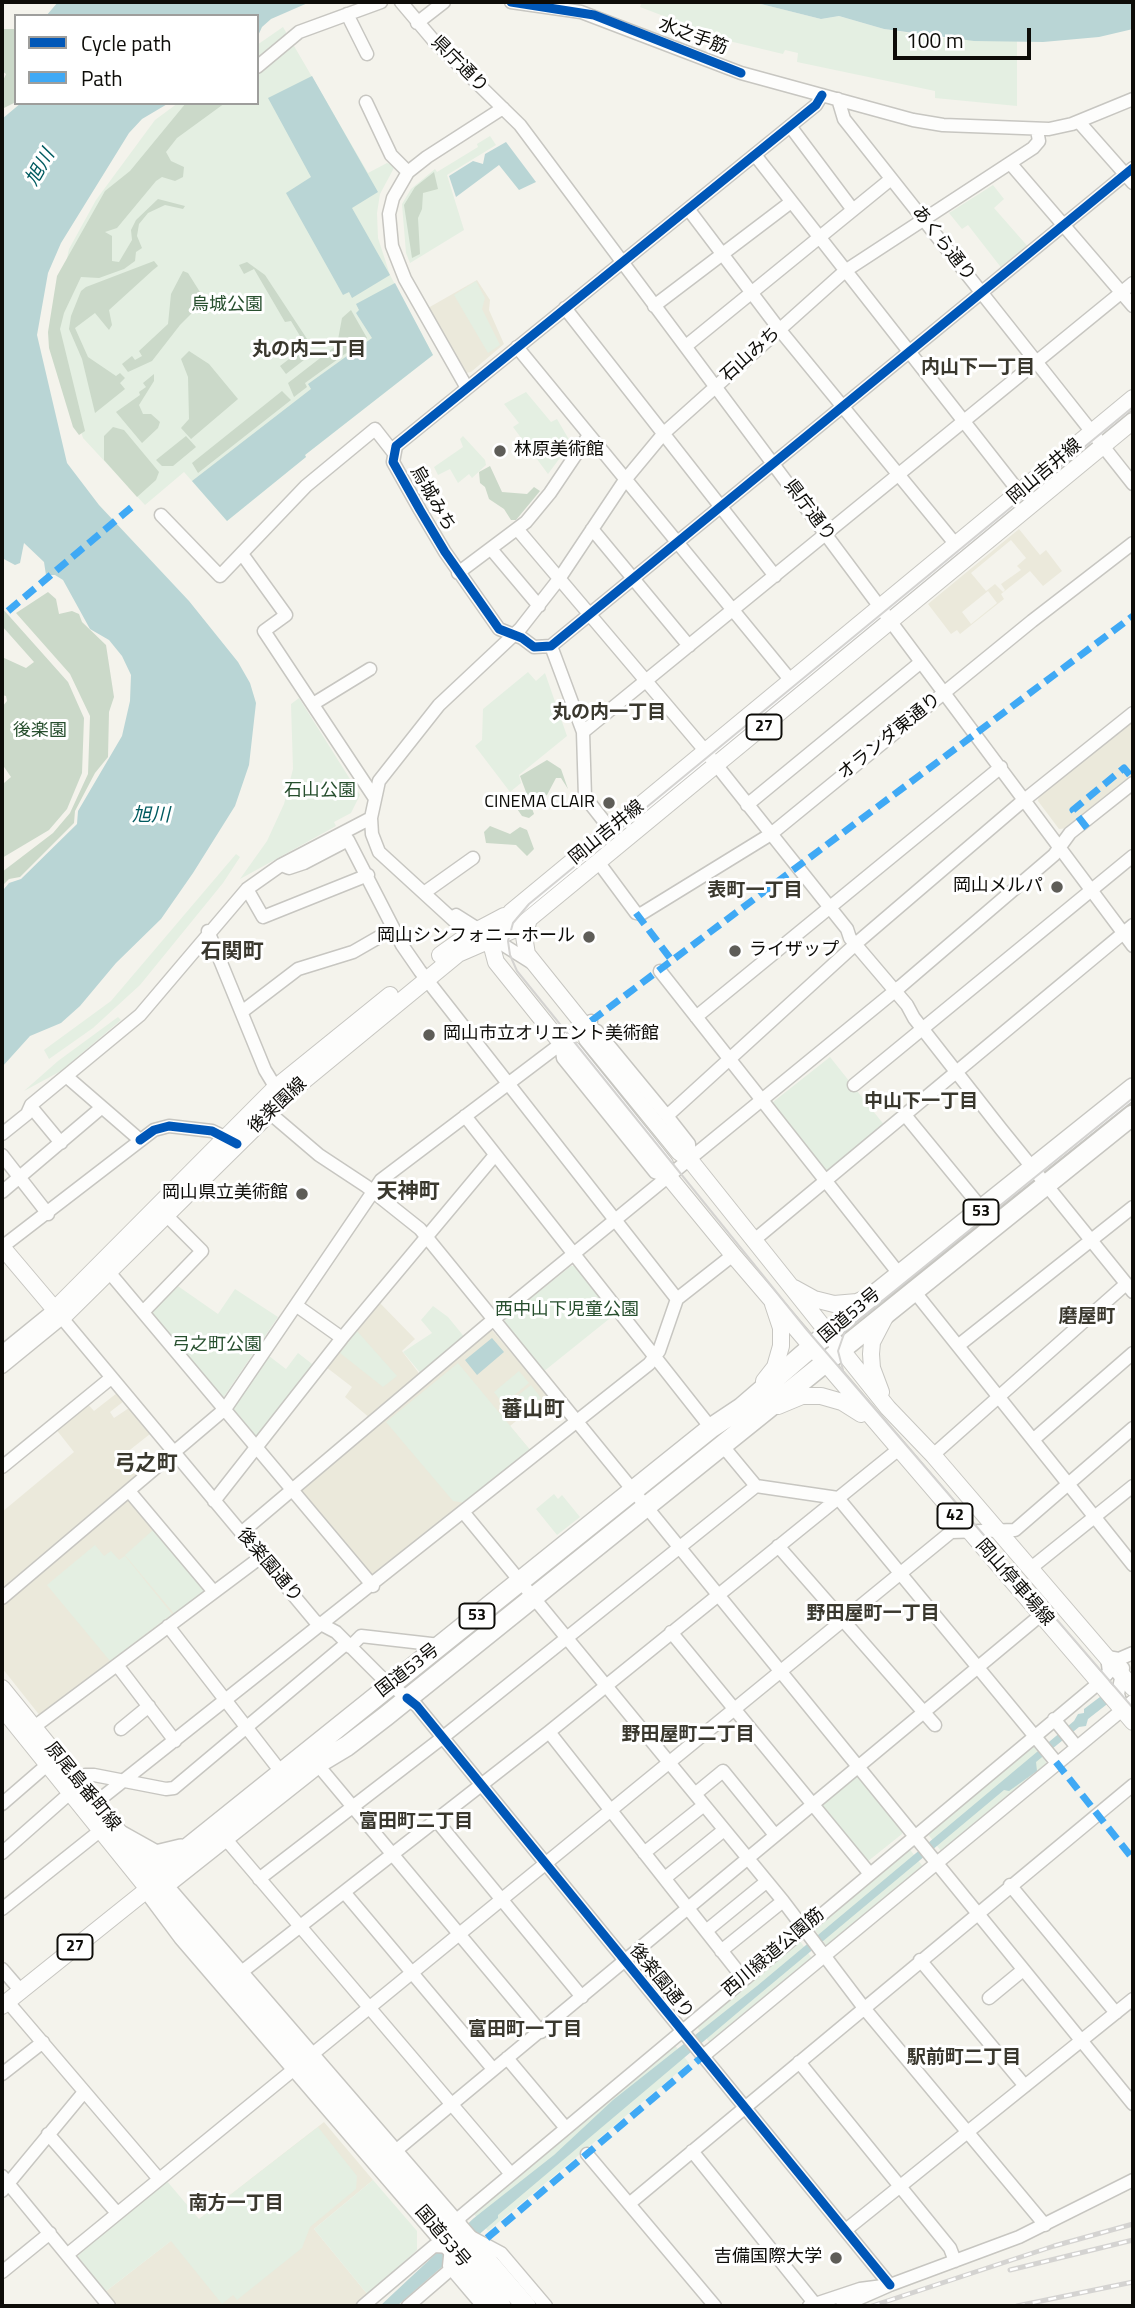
<!DOCTYPE html>
<html>
<head>
<meta charset="utf-8">
<style>
  body { margin:0 }
  #map { position:relative; width:1135px; height:2308px; overflow:hidden; background:#f4f3ec; font-family:"Titillium Web",sans-serif }
  canvas { display:block }
  .frame { position:absolute; inset:0; border:4px solid #0d0c08; pointer-events:none }
  .legend { position:absolute; left:14px; top:14px; width:245px; height:91px; box-sizing:border-box; background:#fff; border:2px solid #9e9e9c; margin:0; padding:9px 12px; list-style:none; font-size:21px; color:#0d0c08 }
  .legend li { display:flex; align-items:center; gap:14px; height:35px }
  .legend b { width:35px; border:2px solid #9e9e9c }
  .scale { position:absolute; left:893px; top:28px; width:138px; height:32px; box-sizing:border-box; border:4px solid #0d0c08; border-top:0; padding-left:9px; font-size:21px; line-height:24px; white-space:nowrap; color:#0d0c08; -webkit-text-stroke:5px #fff; paint-order:stroke }
</style>
</head>
<body>
<div id="map">
<canvas width="1135" height="2308"></canvas>
<div class="frame"></div>
<ul class="legend">
<li><b style="height:9px;background:#0057b8"></b>Cycle path</li>
<li><b style="height:9px;background:#3fa9f5"></b>Path</li>
</ul>
<div class="scale">100 m</div>
</div>
<script>
const ctx = document.querySelector('canvas').getContext('2d');
ctx.lineJoin = 'round';
function fill(path, color) {
  ctx.fillStyle = color;
  ctx.fill(path, 'evenodd');
}
function shape(rows) {
  const path = new Path2D();
  for (const r of rows) {
    path.moveTo(r[0], r[1]);
    for (let i = 2; i < r.length; i += 2) path.lineTo(r[i], r[i + 1]);
  }
  return path;
}
function trace(path, color, width, dash) {
  ctx.strokeStyle = color;
  ctx.lineWidth = width;
  ctx.lineCap = dash ? 'butt' : 'round';
  ctx.setLineDash(dash || []);
  ctx.stroke(path);
}
function write(font, color, halo, rows, align = 'center') {
  ctx.font = font + ' "Titillium Web","Noto Sans JP",sans-serif';
  ctx.lineWidth = 6;
  ctx.setLineDash([]);
  ctx.textBaseline = 'middle';
  ctx.strokeStyle = halo;
  ctx.fillStyle = color;
  for (const [text, x, y, turn = 0] of rows) {
    ctx.save();
    ctx.translate(x, y);
    ctx.rotate((+turn || 0) * Math.PI / 180);
    ctx.textAlign = isNaN(turn) ? turn : align;
    if (halo) ctx.strokeText(text, 0, 0);
    ctx.fillText(text, 0, 0);
    ctx.restore();
  }
}
const built = shape([
  [477,280,490,300,489,310,504,344,471,372,466,373,428,308],
  [1019,529,1040,555,1046,550,1062,571,1043,586,1030,571,1001,594,1004,599,960,634,957,630,951,634,928,604],
  [1011,540,1026,558,1017,566,1021,570,1001,584,1005,590,1003,592,995,584,986,591,971,573],
  [988,591,997,603,971,624,962,612],
  [1133,720,1133,774,1068,828,1059,829,1038,801,1039,796],
  [379,1302,415,1339,402,1351,421,1376,371,1419,345,1397,352,1387,326,1367],
  [490,1328,548,1395,510,1426,531,1451,375,1577,370,1576,301,1492,300,1488],
  [117,1393,124,1401,110,1412,114,1418,129,1408,150,1434,126,1453,143,1474,2,1592,2,1512,74,1452,55,1428,86,1402,94,1411],
  [128,1499,207,1589,207,1593,41,1717,2,1668,2,1604],
  [324,2122,373,2180,314,2229,368,2295,355,2306,117,2306,105,2292]
]);
const green = shape([
  [642,2,753,2,821,19,839,16,884,29,941,38,1017,40,1017,106,935,98,935,91,797,62,798,53,785,50,783,54,729,41,640,7],
  [283,27,368,173,387,163,395,166,380,194,377,213,378,238,390,275,433,355,305,455,306,457,227,521,184,472,145,505,83,438,50,336,69,249,96,200,155,120,178,103,257,103,257,45],
  [490,136,496,145,447,175,464,230,410,263,406,253,402,204,411,189,435,169,437,172,478,147,477,144],
  [993,185,1004,199,994,208,1030,249,1003,270,968,225,962,229,949,213],
  [476,281,485,298,482,309,500,345,488,353,454,295],
  [526,392,551,422,557,419,571,443,548,474,513,427,519,423,504,404],
  [463,436,485,460,486,465,472,478,469,474,458,483,450,469,438,475,434,467,463,447,460,439],
  [528,672,536,681,545,673,567,736,519,775,521,783,510,792,475,746,482,740,483,709],
  [299,698,360,795,351,813,334,822,336,826,240,879,267,841,284,804,293,769,291,704],
  [236,854,240,857,223,883,140,985,93,1028,49,1059,44,1050,111,1001],
  [118,1017,121,1020,61,1071,24,1091,58,1061],
  [830,1057,885,1126,828,1172,824,1171,773,1108,773,1102],
  [571,1266,575,1266,614,1315,543,1372,505,1325,505,1319],
  [175,1284,218,1314,235,1289,278,1317,221,1401,148,1314],
  [433,1306,448,1317,466,1339,422,1375,403,1352,432,1333,421,1320],
  [357,1331,397,1376,383,1387,340,1353],
  [298,1353,316,1367,256,1440,231,1408,269,1356,286,1369],
  [458,1363,531,1451,466,1503,453,1501,386,1422],
  [519,1371,529,1383,503,1404,494,1392],
  [531,1385,541,1398,515,1418,505,1406],
  [554,1494,558,1499,562,1495,580,1517,557,1535,536,1509],
  [153,1530,207,1593,176,1616,125,1555],
  [95,1545,104,1556,111,1551,119,1560,125,1556,172,1614,110,1661,47,1585],
  [1030,1746,1037,1748,1047,1764,941,1851,927,1833,947,1819],
  [854,1777,860,1778,902,1830,902,1834,867,1862,821,1810,821,1803],
  [908,1847,924,1868,828,1948,812,1926],
  [798,1938,813,1960,711,2044,695,2025],
  [673,2043,689,2063,488,2231,473,2213],
  [318,2127,357,2176,356,2189,310,2227,302,2248,237,2300,233,2295,222,2304,171,2241,105,2292,78,2259,78,2251,166,2180,199,2219],
  [373,2180,417,2231,417,2250,368,2295,314,2229]
]);
const forest = shape([
  [2,29,16,29,16,102,2,109,2,83,6,74,2,71],
  [186,103,225,103,177,138,166,152,171,161,184,167,183,177,175,181,162,177,156,181,117,228,105,232,112,236,112,261,119,262,132,240,131,230,136,220,158,199,185,206,183,209,165,205,148,213,139,224,137,236,142,248,136,252,135,261,124,269,99,278,81,277,64,313,60,329,85,431,79,435,73,427,49,348,48,332,57,276,105,191,130,171],
  [434,172,438,189,423,193,422,209,418,218,420,254,412,258,404,205,415,187],
  [154,261,158,266,153,270,109,310,112,325,109,330,95,313,75,328,88,357,116,376,120,373,125,378,120,383,125,389,95,413,82,359,69,329,71,316,81,291,86,287],
  [247,262,265,275,311,345,309,356,286,374,280,366,306,346,291,321,285,322,254,269,244,274,239,265],
  [183,271,188,273,205,300,180,325,152,361,128,372,122,364,132,356,135,360,142,356,139,351,168,324,171,294],
  [351,310,367,338,305,383,307,387,294,397,288,383,337,345,342,318],
  [189,351,209,364,238,399,191,439,181,428,189,419,188,377,181,359],
  [154,374,154,381,139,405,143,414,151,414,160,422,158,428,142,443,116,412,140,395,139,392,146,387,143,383],
  [282,391,291,400,198,473,192,463],
  [113,427,124,430,159,472,156,480,137,497,104,460,104,436],
  [186,436,196,447,173,466,162,466,156,460],
  [490,466,502,492,527,494,534,487,540,491,516,520,511,520,504,509,489,499,485,487,480,483,479,472],
  [48,592,56,599,59,614,72,611,79,614,82,622,106,645,114,697,109,712,108,757,95,773,75,811,74,823,20,877,9,879,2,886,2,872,53,833,70,813,88,774,90,716,70,674,16,613],
  [2,608,68,682,84,718,82,773,67,809,49,830,2,858,2,781,4,783,11,777,2,764,2,707,7,701,6,696,2,695,2,657,26,668,34,662,2,626],
  [547,760,561,769,568,789,561,778,556,778,547,795,529,800,534,814,529,818,522,816,513,803,526,792,520,776],
  [490,826,510,834,520,827,527,830,534,849,527,856,516,845,486,843,484,832]
]);
const water = shape([
  [58,2,310,2,271,19,262,27,257,38,257,16,46,16],
  [753,2,1133,2,1133,29,1099,37,1043,42,974,41,884,29,839,16,821,19],
  [312,76,378,192,352,208,390,275,352,298,349,292,343,295,286,193,311,177,268,98],
  [21,103,169,103,142,119,129,133,61,243,48,273,37,335,67,463,99,505,189,601,238,662,250,683,256,703,249,765,235,806,193,873,161,919,116,963,80,1006,61,1023,30,1036,2,1067,4,889,9,883,21,879,77,824,78,811,122,736,130,701,131,675,122,656,109,640,90,629,63,580,55,575,46,575,44,562,24,543,20,563,15,565,2,558,2,119],
  [506,142,536,182,519,190,499,165,456,197,449,176,473,161,483,164,485,154],
  [395,283,433,355,305,455,306,457,227,521,192,481,311,389,308,384,372,338,356,313,359,310,356,304],
  [492,1338,504,1352,477,1375,465,1360],
  [1133,1672,1133,1684,1088,1719,1086,1726,1079,1727,1036,1762,1037,1771,1009,1791,1004,1790,762,1992,498,2215,498,2218,397,2306,380,2306,474,2218,554,2155,613,2100,757,1986,1074,1721,1078,1714,1084,1713,1084,1709]
]);
const minor = shape([
  [401,2,434,41,520,125,1133,946],
  [511,2,581,12,741,73,913,120,943,125,1049,129,1072,124,1133,99],
  [347,14,367,54],
  [417,23,444,2],
  [257,67,299,32,381,2],
  [822,95,816,105,396,446,393,462,420,510,445,552,499,629,522,638,534,647,551,646,1133,168],
  [838,99,844,119,1133,484],
  [366,102,391,155,408,172],
  [1079,122,1133,183],
  [790,126,853,210],
  [755,155,1020,493],
  [1010,163,1133,306],
  [689,210,779,329,957,546],
  [654,306,791,202],
  [565,308,775,576],
  [686,346,891,179],
  [517,347,792,682],
  [467,388,405,279,392,246,389,214,393,198,408,172,427,157,503,108],
  [161,515,220,576,306,486,375,429,393,452],
  [592,529,689,646],
  [518,530,702,747,847,929,850,938,907,1005,914,1018,1001,1129,1133,1292],
  [491,549,539,606],
  [242,554,286,615,264,631,374,797],
  [458,573,526,522,550,493,589,435],
  [551,646,583,732,585,797,611,830],
  [313,704,370,669],
  [583,732,1133,283],
  [747,805,921,662],
  [599,863,636,913,641,914,771,834,1032,621,1133,543],
  [281,865,289,868,304,863,348,840,402,945,420,971,677,1299],
  [247,889,263,917,368,875],
  [428,890,473,858],
  [456,915,532,963],
  [208,931,265,1070,279,1093],
  [473,938,379,852,372,834,371,818,379,781,439,705,520,629,559,579,625,480,664,433,845,271,1033,148,1039,141,1037,130],
  [660,971,900,1275],
  [243,1011,298,969,353,952,393,929],
  [696,1017,1001,767],
  [584,1025,597,1031,667,1116,689,1144,690,1160],
  [561,1043,563,1058,655,1172,669,1177],
  [66,1076,140,1140],
  [854,1085,1133,856],
  [32,1108,61,1143],
  [265,1109,319,1155,366,1186,420,1229,1133,2104],
  [905,1115,983,1210],
  [465,1116,711,1428],
  [667,1116,859,941,1018,805,1133,713],
  [2,1134,27,1114,31,1105,140,1015,247,889,281,865,371,818],
  [2,1155,48,1214],
  [2,1192,101,1108],
  [753,1241,1133,925],
  [2,1247,154,1130,169,1126,212,1131,231,1140],
  [109,1272,373,1586],
  [914,1291,1133,1565],
  [297,1306,342,1338],
  [143,1312,202,1251,166,1215],
  [959,1345,1133,1207],
  [2,1352,55,1309],
  [2,1367,62,1318,315,1621,336,1632,380,1676,417,1706,890,2285],
  [1034,1439,1133,1353],
  [722,1445,756,1486,838,1498,1056,1762],
  [933,1455,1126,1284],
  [2,1467,111,1378],
  [129,1491,214,1592],
  [214,1501,342,1338,495,1155],
  [464,1513,783,1901,864,2008,1045,2225],
  [241,1533,494,1319,901,986,1054,855,1070,833,1133,783],
  [778,1546,935,1725],
  [1031,1568,1133,1486],
  [2,1598,225,1409,381,1180,591,1021],
  [168,1626,281,1772],
  [671,1632,870,1874],
  [350,1647,361,1636,440,1645],
  [117,1665,175,1741],
  [1122,1708,1118,1694,1123,1668],
  [1054,1719,1076,1746],
  [34,1727,261,1557],
  [121,1729,149,1706],
  [549,1732,743,1978],
  [317,1764,541,2032],
  [76,1782,85,1775,94,1775,166,1789,174,1788,347,1643],
  [695,1794,723,1771,775,1835],
  [2,1804,47,1765],
  [94,1804,649,1364,659,1351,677,1299,733,1255],
  [436,1820,582,1997],
  [224,1837,511,2174],
  [2,1853,70,1793],
  [644,1853,704,1805],
  [665,1878,724,1830],
  [259,1879,442,1738,756,1486],
  [1010,1885,1116,2013],
  [344,1892,493,2069],
  [2,1909,101,1830],
  [706,1931,766,1882],
  [721,1951,783,1901],
  [920,1960,1025,2086],
  [2,1969,21,1991],
  [239,1974,549,1732,899,1449],
  [989,1998,1023,1970],
  [7,2001,159,2179],
  [702,2057,1133,1701],
  [507,2058,565,2127],
  [799,2062,950,2248,955,2261],
  [2,2074,43,2042],
  [48,2134,117,2213],
  [692,2151,815,2304],
  [393,2153,1042,1614],
  [587,2154,715,2306],
  [2,2176,109,2306],
  [2,2191,84,2092],
  [629,2204,1133,1785],
  [847,2229,1133,1999],
  [68,2254,951,1532,1015,1530,1133,1428],
  [2,2272,50,2233],
  [363,2306,434,2246,451,2247,449,2266,483,2306],
  [408,2306,451,2269],
  [546,2306,501,2253,458,2230,460,2217,1100,1682,1109,1672,1107,1657,1119,1659,1133,1653],
  [809,2306,860,2289,883,2286],
  [842,2306,890,2285,1019,2237,1133,2180]
]);
const major = shape([
  [1133,398,511,912,497,931,492,947,496,962,561,1043,573,1050,665,1164,669,1177,733,1255,1133,1722],
  [529,919,524,936,527,954,584,1025,587,1039,679,1152,690,1160,888,1408,933,1455,1133,1688],
  [440,955,468,935,504,916],
  [2,1247,62,1318,295,1088,458,954,518,928,1133,421],
  [794,1288,814,1299,834,1304,857,1302,868,1297],
  [55,1309,275,1088,390,995],
  [764,1381,775,1367,781,1346,781,1328,773,1304],
  [881,1392,872,1368,871,1354,872,1342,885,1317],
  [778,1406,802,1396,821,1396,842,1402,861,1414],
  [2,1688,163,1886,148,1889,2,2006],
  [2,1708,148,1889]
]);
const highway = shape([
  [122,1836,156,1855,181,1849],
  [501,2306,183,1936,148,1889,154,1875,711,1428,741,1408,843,1320,1133,1088],
  [526,2306,163,1886,317,1764,347,1746,386,1716,1133,1115]
]);
const tram = shape([
  [1133,407,529,904,513,923,508,941,510,955,517,971,807,1330,1133,1708],
  [843,1370,838,1351,845,1331,1133,1098]
]);
const rail = shape([
  [1010,2270,1133,2240],
  [872,2306,1054,2246,1133,2224],
  [1017,2306,1133,2282]
]);
const quiet = shape([
  [8,611,133,506],
  [1087,828,1073,810,1124,768,1133,779],
  [636,913,673,962],
  [591,1021,1133,616],
  [1056,1762,1133,1859],
  [487,2238,702,2057]
]);
const cycleway = shape([
  [511,2,594,15,741,73],
  [822,95,816,105,396,446,393,462,420,510,445,552,499,629,522,638,534,647,551,646,1133,168],
  [140,1140,154,1130,169,1126,212,1131,237,1144],
  [407,1698,417,1706,890,2285]
]);
const markers = [
  [500,451,7,"#5e5d58"],
  [609,803,7,"#5e5d58"],
  [1057,887,7,"#5e5d58"],
  [589,937,7,"#5e5d58"],
  [735,951,7,"#5e5d58"],
  [429,1035,7,"#5e5d58"],
  [302,1194,7,"#5e5d58"],
  [836,2258,7,"#5e5d58"]
];
const shields = [
  [764,727,35],
  [981,1212,35],
  [955,1516,35],
  [477,1616,35],
  [75,1947,35]
];
const shieldNames = [
  ["27",764,727],
  ["53",981,1212],
  ["42",955,1516],
  ["53",477,1616],
  ["27",75,1947]
];
const streetNames = [
  ["水之手筋",693,37,21],
  ["県庁通り",459,65,45],
  ["あくら通り",943,244,52],
  ["石山みち",751,355,-42],
  ["岡山吉井線",1045,472,-40],
  ["烏城みち",432,499,60],
  ["県庁通り",809,511,53],
  ["オランダ東通り",890,737,-39],
  ["岡山吉井線",607,833,-39],
  ["後楽園線",278,1106,-43],
  ["国道53号",850,1316,-40],
  ["後楽園通り",269,1566,50],
  ["岡山停車場線",1014,1583,49],
  ["国道53号",408,1671,-38],
  ["原尾島番町線",82,1787,51],
  ["西川緑道公園筋",774,1953,-40],
  ["後楽園通り",661,1982,51],
  ["国道53号",442,2237,50]
];
const parkNames = [
  ["烏城公園",227,306],
  ["後楽園",40,732],
  ["石山公園",320,792],
  ["西中山下児童公園",567,1311],
  ["弓之町公園",217,1346]
];
const poiNames = [
  ["林原美術館",514,451,"left"],
  ["CINEMA CLAIR",595,803],
  ["岡山メルパ",1043,887],
  ["岡山シンフォニーホール",575,937],
  ["ライザップ",749,951,"left"],
  ["岡山市立オリエント美術館",443,1035,"left"],
  ["岡山県立美術館",288,1194],
  ["吉備国際大学",822,2258]
];
const waterNames = [
  ["旭川",41,168,-60],
  ["旭川",151,816]
];
const neighbourhoodNames = [
  ["丸の内二丁目",309,350],
  ["内山下一丁目",978,368],
  ["丸の内一丁目",609,713],
  ["表町一丁目",755,891],
  ["中山下一丁目",921,1102],
  ["磨屋町",1087,1317],
  ["野田屋町一丁目",873,1614],
  ["野田屋町二丁目",688,1735],
  ["富田町二丁目",416,1822],
  ["富田町一丁目",525,2030],
  ["駅前町二丁目",964,2058],
  ["南方一丁目",236,2204]
];
const quarterNames = [
  ["石関町",232,953],
  ["天神町",408,1193],
  ["蕃山町",533,1411],
  ["弓之町",146,1465]
];
fill(built, '#ebe9db');
fill(green, '#e4efe2');
fill(forest, '#cbd9c9');
fill(water, '#b9d5d5');
trace(minor, '#c7c6c1', 15);
trace(major, '#c7c6c1', 18);
trace(highway, '#c7c6c1', 22);
trace(minor, '#fdfdfc', 12);
trace(major, '#fdfdfc', 16);
trace(highway, '#fdfdfc', 19);
trace(tram, '#d4d3d1', 2);
trace(rail, '#d4d3d1', 5);
trace(rail, '#fff', 2.5, [8]);
trace(quiet, '#3fa9f5', 7, [14, 7]);
trace(cycleway, '#0057b8', 9);
for (const [x, y, r, color] of markers) {
  const dot = new Path2D();
  dot.arc(x, y, r, 0, 2 * Math.PI);
  ctx.fillStyle = color;
  ctx.fill(dot);
  trace(dot, '#fff', 2.5);
}
for (const [x, y, w] of shields) {
  const box = new Path2D();
  box.roundRect(x - w / 2, y - 12.5, w, 25, 5);
  ctx.fillStyle = '#fff';
  ctx.fill(box);
  trace(box, '#0d0c08', 2);
}
write('bold 16px', '#0d0c08', null, shieldNames);
write('18px', '#0d0c08', '#fff', streetNames);
write('18px', '#274f2e', '#fff', parkNames);
write('18px', '#0d0c08', '#fff', poiNames, 'right');
write('italic 19px', '#005b60', '#fff', waterNames);
write('bold 19px', '#3a382e', '#fff', neighbourhoodNames);
write('bold 21px', '#3a382e', '#fff', quarterNames);
</script>
</body>
</html>
